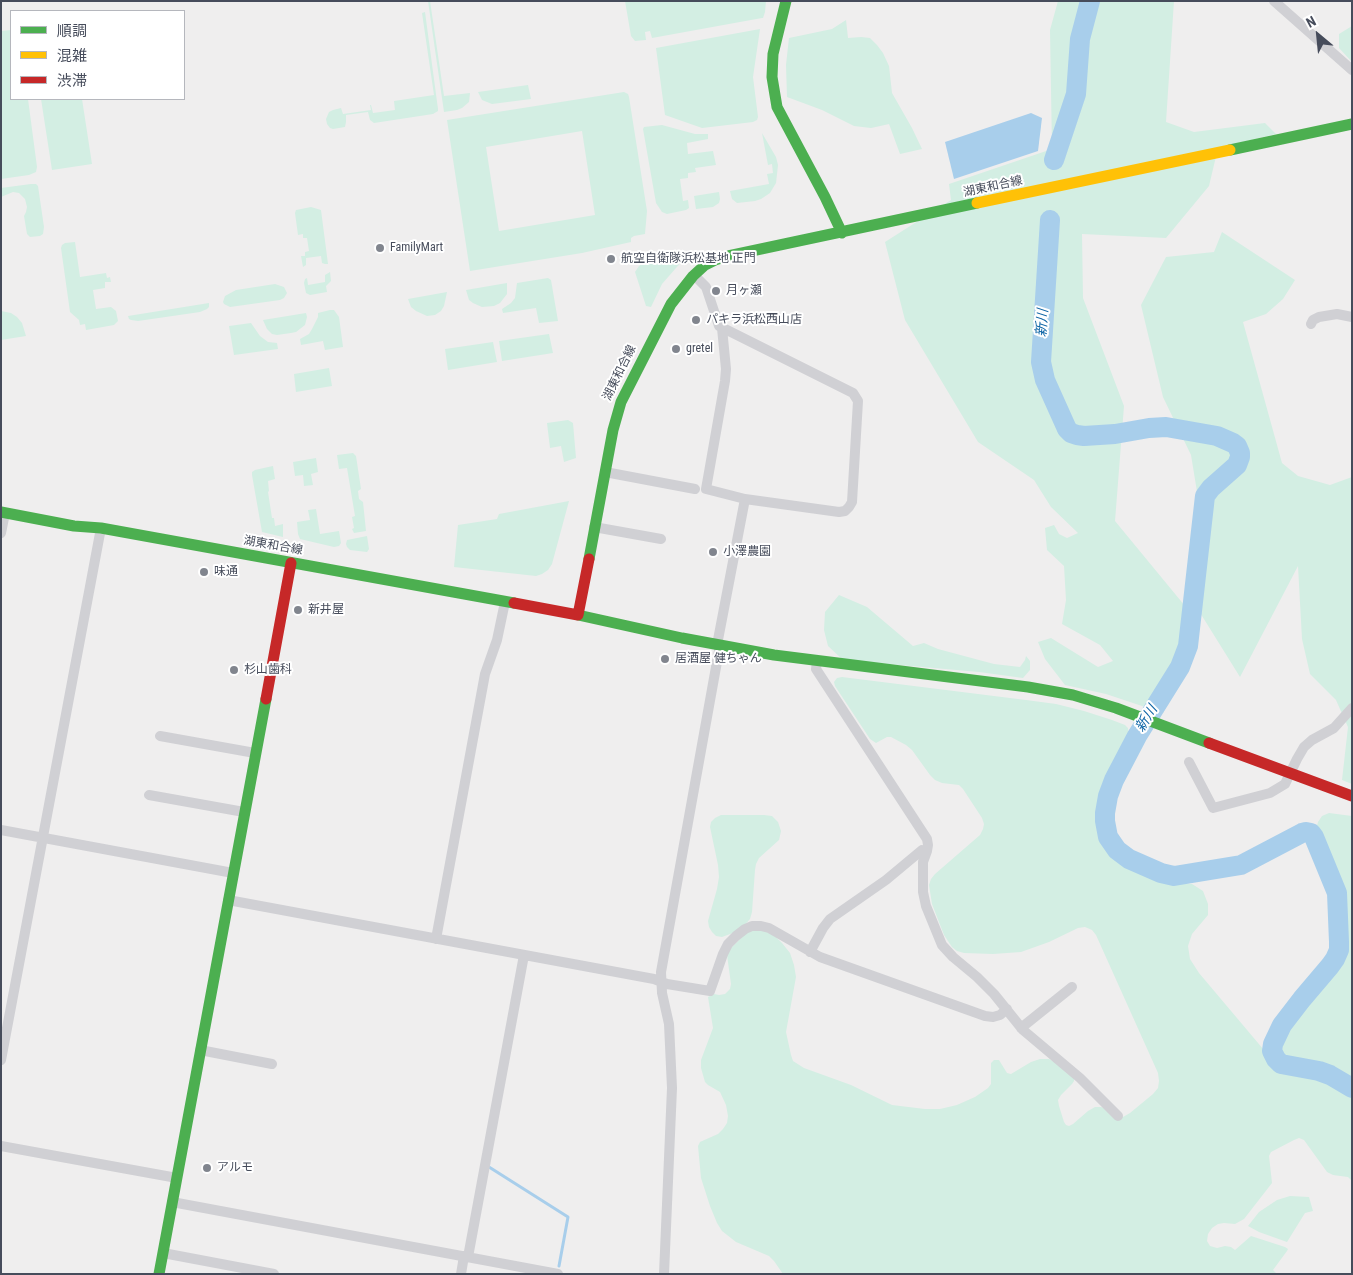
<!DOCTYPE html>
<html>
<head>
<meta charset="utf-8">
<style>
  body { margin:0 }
  #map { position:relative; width:1353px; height:1275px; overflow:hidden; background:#efeeee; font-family:"Roboto Condensed","Noto Sans JP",sans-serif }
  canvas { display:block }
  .frame { position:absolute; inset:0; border:2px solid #464c5b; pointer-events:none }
  .legend { position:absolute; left:10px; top:10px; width:175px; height:90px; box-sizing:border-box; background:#fff; border:1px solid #b5b7bd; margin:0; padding:6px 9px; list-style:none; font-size:15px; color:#464c5b }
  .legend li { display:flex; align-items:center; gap:10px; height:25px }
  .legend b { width:25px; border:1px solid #b5b7bd }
  .north { position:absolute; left:1293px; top:10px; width:50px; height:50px; -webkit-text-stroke:4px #fff; paint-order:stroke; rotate:332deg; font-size:14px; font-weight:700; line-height:20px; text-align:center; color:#464c5b }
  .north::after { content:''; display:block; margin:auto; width:18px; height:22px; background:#464c5b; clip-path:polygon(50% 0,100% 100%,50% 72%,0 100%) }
</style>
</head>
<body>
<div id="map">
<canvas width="1353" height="1275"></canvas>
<div class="frame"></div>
<ul class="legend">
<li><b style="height:6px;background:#4caf50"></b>順調</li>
<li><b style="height:6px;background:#ffc107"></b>混雑</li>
<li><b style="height:6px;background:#c62828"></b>渋滞</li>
</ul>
<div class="north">N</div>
</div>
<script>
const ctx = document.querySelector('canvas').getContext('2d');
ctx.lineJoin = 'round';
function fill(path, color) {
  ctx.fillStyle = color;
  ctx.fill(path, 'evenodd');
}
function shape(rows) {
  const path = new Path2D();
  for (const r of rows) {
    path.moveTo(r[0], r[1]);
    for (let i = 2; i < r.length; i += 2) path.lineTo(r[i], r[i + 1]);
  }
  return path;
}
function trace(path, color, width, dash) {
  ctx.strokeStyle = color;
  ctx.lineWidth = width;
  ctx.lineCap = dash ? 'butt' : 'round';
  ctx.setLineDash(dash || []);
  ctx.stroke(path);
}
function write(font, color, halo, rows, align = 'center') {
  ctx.font = font + ' "Roboto Condensed","Noto Sans JP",sans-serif';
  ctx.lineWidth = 4;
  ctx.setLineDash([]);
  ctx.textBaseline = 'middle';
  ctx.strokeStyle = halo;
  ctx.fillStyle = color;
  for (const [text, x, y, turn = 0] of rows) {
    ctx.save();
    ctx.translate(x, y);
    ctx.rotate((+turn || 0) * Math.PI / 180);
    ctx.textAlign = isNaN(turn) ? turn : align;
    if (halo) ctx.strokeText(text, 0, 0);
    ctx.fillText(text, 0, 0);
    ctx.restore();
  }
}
const green = shape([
  [428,1,430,1,444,96,470,93,469,102,462,108,457,110,444,112],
  [625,1,766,1,765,12,763,18,762,18,652,38,650,31,645,32,646,40,635,41,631,36],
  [1058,1,1174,1,1166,122,1194,132,1265,123,1276,134,1218,148,1209,186,1166,238,1082,234,1083,298,1124,406,1115,521,1185,606,1187,666,1163,713,1106,694,1065,685,1045,659,1038,642,1051,638,1098,667,1113,661,1100,645,1062,624,1066,600,1064,566,1047,550,1045,528,1054,525,1059,534,1067,538,1078,533,1051,507,1034,480,978,442,905,320,885,242,951,200,949,184,1052,149,1050,30],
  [425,12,438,109,438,111,433,114,374,123,370,120,368,112,346,115,346,122,345,127,333,129,330,128,327,124,326,119,329,112,333,110,341,108,343,114,371,110,370,105,371,105,373,113,395,110,394,101,434,95,422,13],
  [846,20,848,38,861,37,870,38,877,45,883,53,889,66,892,93,912,128,922,149,900,154,889,124,871,128,854,126,822,110,787,97,786,65,789,38,832,29],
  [1352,26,1352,62,1339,48,1339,34],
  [760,29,753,77,758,117,757,120,753,122,702,128,665,115,656,48],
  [11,30,11,99,28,99,37,167,36,172,29,175,1,179,1,31],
  [528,85,531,99,492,104,482,100,478,92],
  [624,92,628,94,629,97,647,211,645,234,634,236,631,238,631,242,582,253,470,271,447,120],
  [582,131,595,215,499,231,486,147],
  [41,99,82,99,92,164,52,170],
  [662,125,695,134,708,134,708,139,687,143,688,154,713,151,716,165,695,168,696,172,688,173,688,178,680,179,683,201,688,200,689,208,686,210,667,214,662,212,656,203,643,129,644,127],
  [762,133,776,157,778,165,776,183,770,193,761,199,755,201,737,203,732,199,730,191,769,184,767,174,773,173,772,164,768,165],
  [31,184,36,184,38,186,44,227,43,234,40,236,30,237,27,234,24,216,26,212,27,207,25,199,19,193,13,192,1,197,1,188],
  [719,192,720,199,719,203,713,207,696,209,694,196],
  [311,207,321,210,328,264,325,264,322,263,321,256,306,258,306,265,303,267,301,256,305,256,305,252,309,251,307,238,303,238,303,234,298,235,295,213,296,210],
  [1222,232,1295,280,1283,299,1266,314,1243,322,1282,463,1298,476,1330,485,1352,477,1352,784,1342,780,1348,727,1336,700,1310,674,1302,639,1298,566,1240,677,1189,595,1200,510,1191,455,1163,397,1141,305,1166,257,1214,252],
  [75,242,80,277,106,273,107,278,110,277,111,282,105,282,105,288,93,290,96,309,111,307,116,311,118,321,114,325,86,330,85,324,80,325,79,320,70,312,61,248,62,245,65,243],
  [681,256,683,260,662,284,651,307,646,306,635,272,639,266,645,261],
  [330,272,331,281,326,286,327,292,310,295,306,293,304,283,305,279,307,278,308,285,325,282,325,275],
  [548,278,551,280,558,321,539,323,536,308,503,313,502,309,511,303,515,298,517,283],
  [507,283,507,294,500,303,494,306,482,307,473,303,469,300,466,290],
  [275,284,284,287,287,293,284,298,280,300,230,307,224,304,223,302,225,296,236,290],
  [447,292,444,306,441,311,435,315,427,316,416,311,411,307,408,299],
  [209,303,209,307,207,309,200,312,138,321,131,320,129,319,128,316],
  [330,310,334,310,339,317,343,347,325,350,323,341,301,345,300,339,309,334,312,329,318,317,318,313],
  [1,311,11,313,17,317,22,323,26,336,1,340],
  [306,313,307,317,305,325,296,332,291,333,277,335,272,334,267,329,263,320],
  [251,323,260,336,268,342,277,343,278,349,234,355,229,326],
  [549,334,553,353,502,361,499,341],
  [493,342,497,362,448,370,445,349],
  [329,368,332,386,296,392,294,374],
  [568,420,573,423,576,458,564,462,561,446,550,448,547,423],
  [353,453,356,456,361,489,358,491,359,499,363,502,366,531,354,533,352,529,354,528,352,517,355,516,347,468,339,469,337,455],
  [316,458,318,472,311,474,313,485,304,486,303,475,295,476,293,462],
  [273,466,275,479,268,481,269,491,268,492,272,518,274,518,275,526,283,524,283,537,262,532,252,475,252,472,255,470],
  [569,501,552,564,548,570,542,574,536,576,454,567,458,525,497,519,499,514],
  [316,509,320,534,339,531,341,543,339,546,334,547,300,539,298,534,297,522,310,520,308,510],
  [367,536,369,549,367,552,350,550,347,547,346,544,347,540],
  [839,595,867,607,913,646,924,643,938,649,994,664,1020,667,1025,660,1026,656,1030,661,1030,670,1023,678,979,672,843,660,828,646,824,630,825,612],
  [842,677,1026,700,1056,704,1084,711,1112,720,1125,725,1128,728,1129,736,1115,762,1102,794,1099,803,1098,812,1100,831,1107,847,1112,854,1126,864,1158,879,1173,883,1192,884,1203,891,1208,904,1208,915,1192,934,1188,946,1190,959,1199,973,1269,1056,1276,1065,1284,1069,1312,1073,1323,1077,1352,1093,1352,1181,1348,1177,1333,1175,1327,1172,1304,1140,1299,1138,1294,1140,1271,1152,1269,1156,1272,1183,1244,1219,1235,1224,1224,1223,1218,1224,1212,1228,1208,1234,1207,1241,1210,1246,1217,1248,1225,1246,1231,1247,1235,1250,1251,1236,1285,1247,1288,1249,1287,1251,1273,1270,1277,1274,783,1274,774,1261,769,1256,736,1242,722,1231,717,1223,710,1206,701,1178,698,1146,700,1142,718,1134,723,1129,727,1123,728,1116,726,1105,720,1092,708,1085,705,1082,701,1068,701,1060,713,1028,708,997,714,994,719,995,725,994,730,989,731,984,727,955,728,951,747,932,760,929,773,934,782,943,790,953,794,965,796,977,786,1032,791,1055,793,1061,804,1068,851,1085,892,1105,925,1109,940,1109,957,1105,975,1097,988,1088,991,1084,991,1063,994,1060,999,1060,1007,1073,1011,1074,1031,1062,1040,1059,1049,1059,1058,1064,1074,1078,1074,1081,1072,1084,1061,1095,1058,1100,1059,1106,1064,1122,1066,1125,1069,1126,1073,1124,1088,1111,1095,1107,1101,1107,1107,1109,1116,1117,1123,1117,1130,1113,1153,1094,1158,1088,1159,1081,1158,1073,1096,935,1092,930,1085,927,1078,928,1049,942,1021,952,993,954,964,953,957,951,952,947,944,935,932,904,929,885,931,879,935,874,980,835,983,829,984,824,982,818,963,789,959,785,942,783,935,780,930,775,912,750,906,745,891,737,887,737,876,743,870,739,835,686,834,682,837,678],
  [1329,813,1352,816,1352,1083,1332,1072,1320,1067,1283,1060,1276,1050,1276,1045,1289,1022,1334,968,1339,961,1342,951,1344,942,1341,892,1317,834,1316,829,1318,822,1322,816],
  [721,815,764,815,772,816,778,822,781,831,779,840,759,858,756,864,755,870,752,912,750,919,743,927,733,933,722,937,716,936,712,932,709,927,708,921,717,889,719,877,718,865,710,827,711,822,715,818],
  [1290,1196,1309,1197,1313,1211,1305,1213,1287,1242,1259,1232,1248,1226,1259,1212,1277,1200]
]);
const water = shape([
  [1031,113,1042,118,1038,151,954,179,945,142]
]);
const stream = shape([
  [489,1167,568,1217,559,1266]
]);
const river = shape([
  [1054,160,1076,94,1080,39,1090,1],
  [1050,220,1041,362,1045,380,1067,429,1071,433,1077,435,1084,436,1115,434,1149,428,1166,427,1217,436,1233,443,1237,446,1240,453,1240,457,1237,465,1211,488,1205,496,1188,646,1180,667,1137,736,1114,780,1108,796,1105,813,1105,821,1108,837,1117,850,1129,859,1161,873,1174,876,1241,865,1302,833,1306,832,1311,833,1314,837,1337,893,1339,942,1339,950,1335,959,1330,966,1302,999,1282,1025,1273,1044,1272,1051,1276,1059,1281,1064,1319,1071,1330,1075,1352,1088]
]);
const street = shape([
  [1274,1,1352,70],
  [694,275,706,287,719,326,853,393,858,401,852,502,849,507,845,511,839,512,745,499],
  [1311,324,1313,320,1319,317,1337,314,1352,317],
  [605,472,695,489],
  [594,527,661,539],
  [1,533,5,513],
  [717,645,745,499,706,489,725,381,726,369,722,328],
  [817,661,816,669,927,839,928,845,927,851,923,862,923,892,926,906,942,945,953,957,977,977,994,994,1023,1030,1080,1078,1118,1116],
  [160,736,255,753],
  [1189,762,1213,808,1270,793,1285,784,1297,759,1304,747,1312,740,1334,728,1352,708],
  [149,795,244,812],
  [1,830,233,873],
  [228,900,654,979,667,984,710,991,723,954,728,944,736,936,745,929,752,926,761,926,769,928,820,957,985,1016,993,1017,1000,1015,1007,1009],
  [436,939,485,674,497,640,505,602],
  [810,952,823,928,830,919,886,880,922,850,926,852],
  [1021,1028,1072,987],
  [200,1050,272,1064],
  [1,1060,101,528],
  [1,1146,177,1178],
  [172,1202,558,1274],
  [163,1253,274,1274],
  [468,1257,524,955],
  [461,1274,464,1256],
  [664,1274,672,1088,669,1024,662,993,661,972,720,645]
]);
const fast = shape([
  [786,1,773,54,772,77,777,107,825,197,842,233],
  [1230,150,1352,124],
  [1,512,74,526,101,528,514,603],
  [589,559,613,430,621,402,671,304,693,276,705,265,715,260,728,256,977,203],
  [578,615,682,638,774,655,1028,687,1073,695,1116,708,1209,743],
  [159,1274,266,699]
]);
const slow = shape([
  [977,203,1230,150]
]);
const jam = shape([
  [514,603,578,615,589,559],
  [266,699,291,563],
  [1209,743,1352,796]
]);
const markers = [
  [380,248,5,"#81858e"],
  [611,259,5,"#81858e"],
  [716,291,5,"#81858e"],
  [696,320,5,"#81858e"],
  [676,349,5,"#81858e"],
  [713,552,5,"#81858e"],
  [204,572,5,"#81858e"],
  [298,610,5,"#81858e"],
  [665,659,5,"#81858e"],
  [234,670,5,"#81858e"],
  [207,1168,5,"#81858e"]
];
const streetNames = [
  ["湖東和合線",993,187,-12],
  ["湖東和合線",620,373,-64],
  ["湖東和合線",273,546,10]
];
const poiNames = [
  ["FamilyMart",390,248],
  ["航空自衛隊浜松基地 正門",621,259],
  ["月ヶ瀬",726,291],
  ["パキラ浜松西山店",706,320],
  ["gretel",686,349],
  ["小澤農園",723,552],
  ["味通",214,572],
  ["新井屋",308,610],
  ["居酒屋 健ちゃん",675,659],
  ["杉山歯科",244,670],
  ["アルモ",217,1168]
];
const waterNames = [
  ["新川",1043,323,-86],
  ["新川",1147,719,-58]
];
fill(green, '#d3eee3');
fill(water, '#a8ceeb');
trace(stream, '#a8ceeb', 3);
trace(river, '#a8ceeb', 20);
trace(street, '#d0d0d4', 10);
trace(fast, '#4caf50', 11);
trace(slow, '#ffc107', 11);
trace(jam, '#c62828', 11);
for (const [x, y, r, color] of markers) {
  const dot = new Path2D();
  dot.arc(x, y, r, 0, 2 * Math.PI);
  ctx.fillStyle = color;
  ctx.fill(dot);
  trace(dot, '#fff', 2);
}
write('12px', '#464c5b', '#fff', streetNames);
write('12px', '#464c5b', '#fff', poiNames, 'left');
write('italic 14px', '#0e65a6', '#fff', waterNames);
</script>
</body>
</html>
